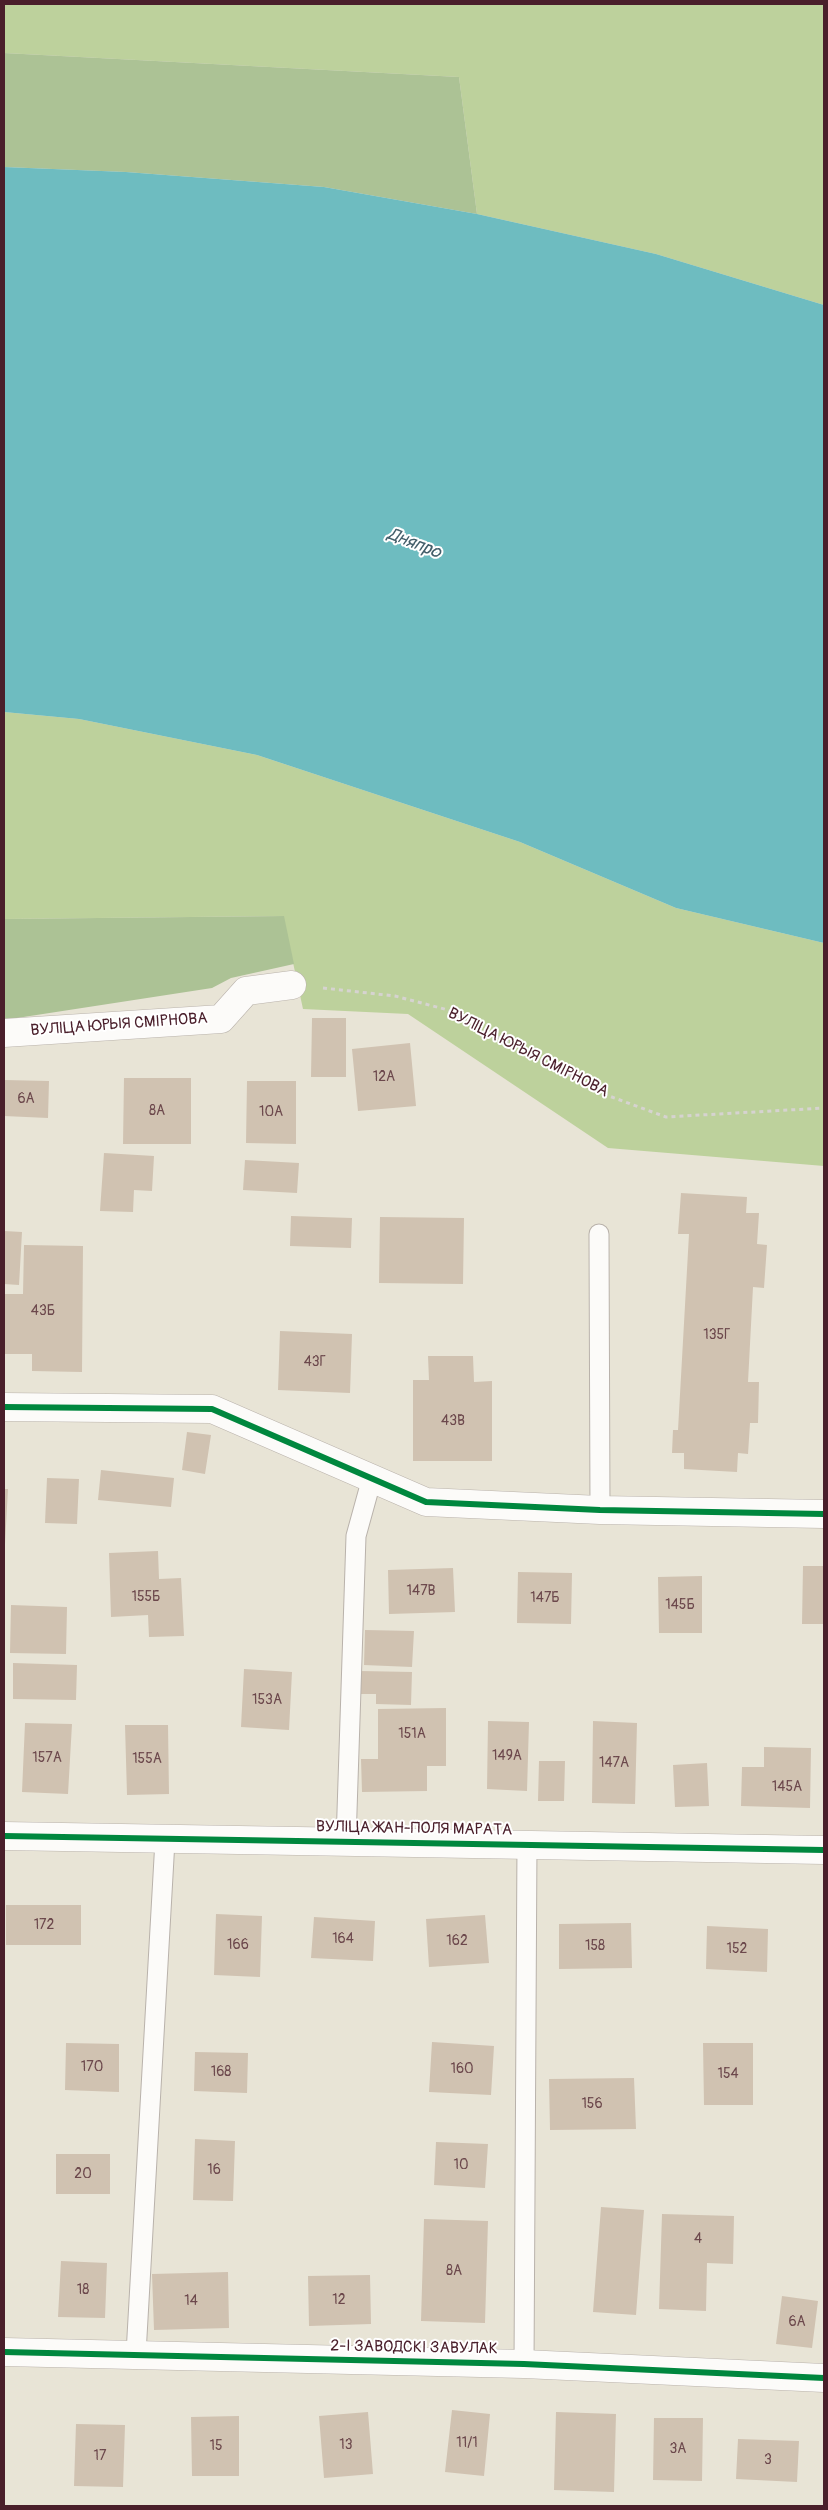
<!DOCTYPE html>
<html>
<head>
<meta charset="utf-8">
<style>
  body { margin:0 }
  #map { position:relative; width:828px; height:2510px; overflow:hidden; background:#e8e4d6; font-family:Pangolin,sans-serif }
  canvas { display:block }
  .frame { position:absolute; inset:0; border:5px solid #4a1f2b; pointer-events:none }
</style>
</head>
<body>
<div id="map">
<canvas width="828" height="2510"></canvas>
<div class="frame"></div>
</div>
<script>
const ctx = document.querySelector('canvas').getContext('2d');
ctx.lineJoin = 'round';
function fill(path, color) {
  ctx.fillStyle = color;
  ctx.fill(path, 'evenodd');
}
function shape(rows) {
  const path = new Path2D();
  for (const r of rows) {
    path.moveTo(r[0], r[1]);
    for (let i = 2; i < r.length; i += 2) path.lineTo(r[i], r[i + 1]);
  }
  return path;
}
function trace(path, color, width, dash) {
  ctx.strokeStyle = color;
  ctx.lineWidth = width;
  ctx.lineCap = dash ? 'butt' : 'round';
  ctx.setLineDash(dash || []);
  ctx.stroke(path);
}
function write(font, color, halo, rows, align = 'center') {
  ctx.font = font + ' Pangolin,sans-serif';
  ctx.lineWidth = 4;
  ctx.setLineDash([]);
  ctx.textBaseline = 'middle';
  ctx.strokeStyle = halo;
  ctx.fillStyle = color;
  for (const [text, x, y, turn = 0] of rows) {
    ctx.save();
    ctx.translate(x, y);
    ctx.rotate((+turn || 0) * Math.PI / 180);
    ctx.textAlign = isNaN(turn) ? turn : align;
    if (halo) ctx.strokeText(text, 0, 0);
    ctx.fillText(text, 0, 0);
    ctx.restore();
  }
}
const green = shape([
  [4,4,824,4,824,305,656,254,477,214,459,77,4,53],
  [4,712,79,719,257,755,520,842,676,908,824,943,824,1166,608,1148,408,1014,303,1009,283,916,4,919]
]);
const forest = shape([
  [4,53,459,77,477,214,324,187,126,172,4,167],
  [284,916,294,964,231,978,212,988,4,1020,4,919]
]);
const water = shape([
  [4,167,126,172,324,187,477,214,656,254,824,305,824,943,676,908,520,842,257,755,79,719,4,712]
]);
const building = shape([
  [312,1018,346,1018,346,1077,311,1077],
  [410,1043,416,1106,358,1111,352,1049],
  [124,1078,191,1078,191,1144,123,1144],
  [4,1080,49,1081,48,1118,4,1116],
  [247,1081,296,1081,296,1144,246,1143],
  [104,1153,154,1156,152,1191,134,1190,133,1212,100,1211],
  [245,1160,299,1163,297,1193,243,1190],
  [681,1193,747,1197,746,1213,759,1213,757,1244,767,1245,764,1288,753,1287,748,1382,759,1382,758,1423,750,1423,748,1454,738,1453,737,1472,684,1469,684,1453,672,1453,673,1430,678,1430,689,1234,678,1234],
  [291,1216,352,1218,351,1248,290,1246],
  [380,1217,464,1218,463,1284,379,1283],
  [4,1231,22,1232,19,1285,4,1284],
  [24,1245,83,1246,82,1372,32,1371,32,1354,4,1354,4,1294,23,1294],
  [280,1331,352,1334,350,1393,278,1390],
  [428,1356,473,1356,474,1382,492,1381,492,1461,413,1461,413,1380,429,1380],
  [187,1432,211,1435,205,1474,182,1470],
  [101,1470,174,1478,171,1507,98,1500],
  [47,1478,79,1479,77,1524,45,1523],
  [4,1489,8,1489,5,1544,4,1544],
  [158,1551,159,1579,181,1578,184,1636,149,1637,148,1615,111,1617,109,1553],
  [803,1566,824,1566,824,1624,802,1624],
  [453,1568,455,1612,389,1614,388,1570],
  [518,1572,572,1573,571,1624,517,1623],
  [702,1576,702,1633,659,1633,658,1577],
  [11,1605,67,1607,66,1654,10,1653],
  [365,1630,414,1631,412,1667,364,1665],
  [13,1663,77,1665,76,1700,13,1699],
  [244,1669,292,1672,289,1730,241,1727],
  [360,1671,412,1672,411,1705,376,1704,376,1694,360,1694],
  [446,1708,446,1766,427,1766,427,1791,362,1792,361,1759,378,1759,378,1709],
  [488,1721,529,1722,527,1791,487,1789],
  [593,1721,637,1723,635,1804,592,1803],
  [25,1723,72,1724,68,1794,22,1792],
  [125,1725,168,1725,169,1794,127,1795],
  [764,1747,811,1748,810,1808,741,1806,742,1767,764,1767],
  [539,1761,565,1761,564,1801,538,1801],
  [707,1763,709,1806,675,1807,673,1765],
  [6,1905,81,1905,81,1945,6,1945],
  [216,1914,262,1916,260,1977,214,1975],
  [485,1915,489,1963,429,1967,426,1919],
  [314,1917,375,1921,373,1961,311,1958],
  [631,1923,632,1968,559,1969,559,1924],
  [707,1926,768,1929,767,1972,706,1969],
  [432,2042,494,2046,491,2095,429,2092],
  [66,2043,119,2044,119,2092,65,2090],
  [703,2043,753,2043,753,2105,704,2105],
  [195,2052,248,2053,247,2093,194,2091],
  [634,2078,636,2129,550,2130,549,2079],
  [195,2139,235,2141,233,2201,193,2200],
  [436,2142,488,2144,485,2188,434,2185],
  [56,2154,110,2154,110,2194,56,2194],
  [601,2207,644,2210,636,2315,593,2312],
  [662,2214,734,2216,733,2264,707,2263,706,2311,659,2309],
  [424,2219,488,2221,485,2323,421,2321],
  [61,2261,107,2263,105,2318,58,2317],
  [228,2272,229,2328,154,2330,152,2274],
  [370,2275,371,2324,309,2326,308,2276],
  [782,2296,818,2301,812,2348,776,2344],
  [452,2410,490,2414,484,2476,445,2472],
  [368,2412,373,2474,324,2478,319,2416],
  [556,2412,616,2414,614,2492,554,2490],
  [239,2416,239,2476,192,2476,191,2417],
  [654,2418,703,2418,702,2481,653,2480],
  [76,2424,125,2425,123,2487,74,2486],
  [738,2439,799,2441,797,2482,736,2479]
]);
const path = shape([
  [323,988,395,996,448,1010,609,1096,666,1117,824,1108]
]);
const service = shape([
  [599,1234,600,1510],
  [346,1842,356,1536,372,1478],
  [136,2354,165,1840],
  [524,2364,527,1843]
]);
const minor = shape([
  [4,1033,221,1019,246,991,292,985],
  [4,1407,212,1409,426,1502,600,1510,824,1514],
  [4,2352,524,2364,824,2378]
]);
const tertiary = shape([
  [4,1836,824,1850]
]);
const cycleway = shape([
  [4,1407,212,1409,426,1502,600,1510,824,1514],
  [4,1836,824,1850],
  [4,2352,524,2364,824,2378]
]);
const numberNames = [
  ["12А",384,1077],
  ["6А",26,1099],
  ["8А",157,1111],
  ["10А",271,1112],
  ["43Б",43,1311],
  ["135Г",717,1335],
  ["43Г",315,1362],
  ["43В",453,1421],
  ["147В",421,1591],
  ["155Б",146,1597],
  ["147Б",545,1598],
  ["145Б",680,1605],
  ["153А",267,1700],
  ["151А",412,1734],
  ["149А",507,1756],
  ["157А",47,1758],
  ["155А",147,1759],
  ["147А",614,1763],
  ["145А",787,1787],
  ["172",44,1925],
  ["164",343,1939],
  ["162",457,1941],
  ["166",238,1945],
  ["158",595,1946],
  ["152",737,1949],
  ["170",92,2067],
  ["160",462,2069],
  ["168",221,2072],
  ["154",728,2074],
  ["156",592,2104],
  ["10",461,2165],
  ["16",214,2170],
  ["20",83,2174],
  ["4",698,2239],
  ["8А",454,2271],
  ["18",83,2290],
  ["12",339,2300],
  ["14",191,2301],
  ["6А",797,2322],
  ["11/1",467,2443],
  ["13",346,2445],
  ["15",216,2446],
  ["3А",678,2449],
  ["17",100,2456],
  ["3",768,2460]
];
const streetNames = [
  ["ВУЛІЦА ЮРЫЯ СМІРНОВА",119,1025,-4],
  ["ВУЛІЦА ЮРЫЯ СМІРНОВА",528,1053,27],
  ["ВУЛІЦА ЖАН-ПОЛЯ МАРАТА",414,1829,1],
  ["2-І ЗАВОДСКІ ЗАВУЛАК",414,2348,1]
];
const waterNames = [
  ["Дняпро",414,544,21]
];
fill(green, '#bdd19c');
fill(forest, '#acc295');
fill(water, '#6ebcc0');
fill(building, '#d0c2b1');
trace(service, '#b9b2ab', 21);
trace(minor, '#b9b2ab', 29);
trace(tertiary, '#b9b2ab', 29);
trace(path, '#d6d3d0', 3, [4, 4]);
trace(service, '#fcfbf9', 19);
trace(minor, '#fcfbf9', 28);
trace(tertiary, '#fcfbf9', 28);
trace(cycleway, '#00873e', 6);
write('14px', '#6c484c', null, numberNames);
write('16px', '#4a1f2b', '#fff', streetNames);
write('italic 18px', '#435e6a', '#fff', waterNames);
</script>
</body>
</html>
